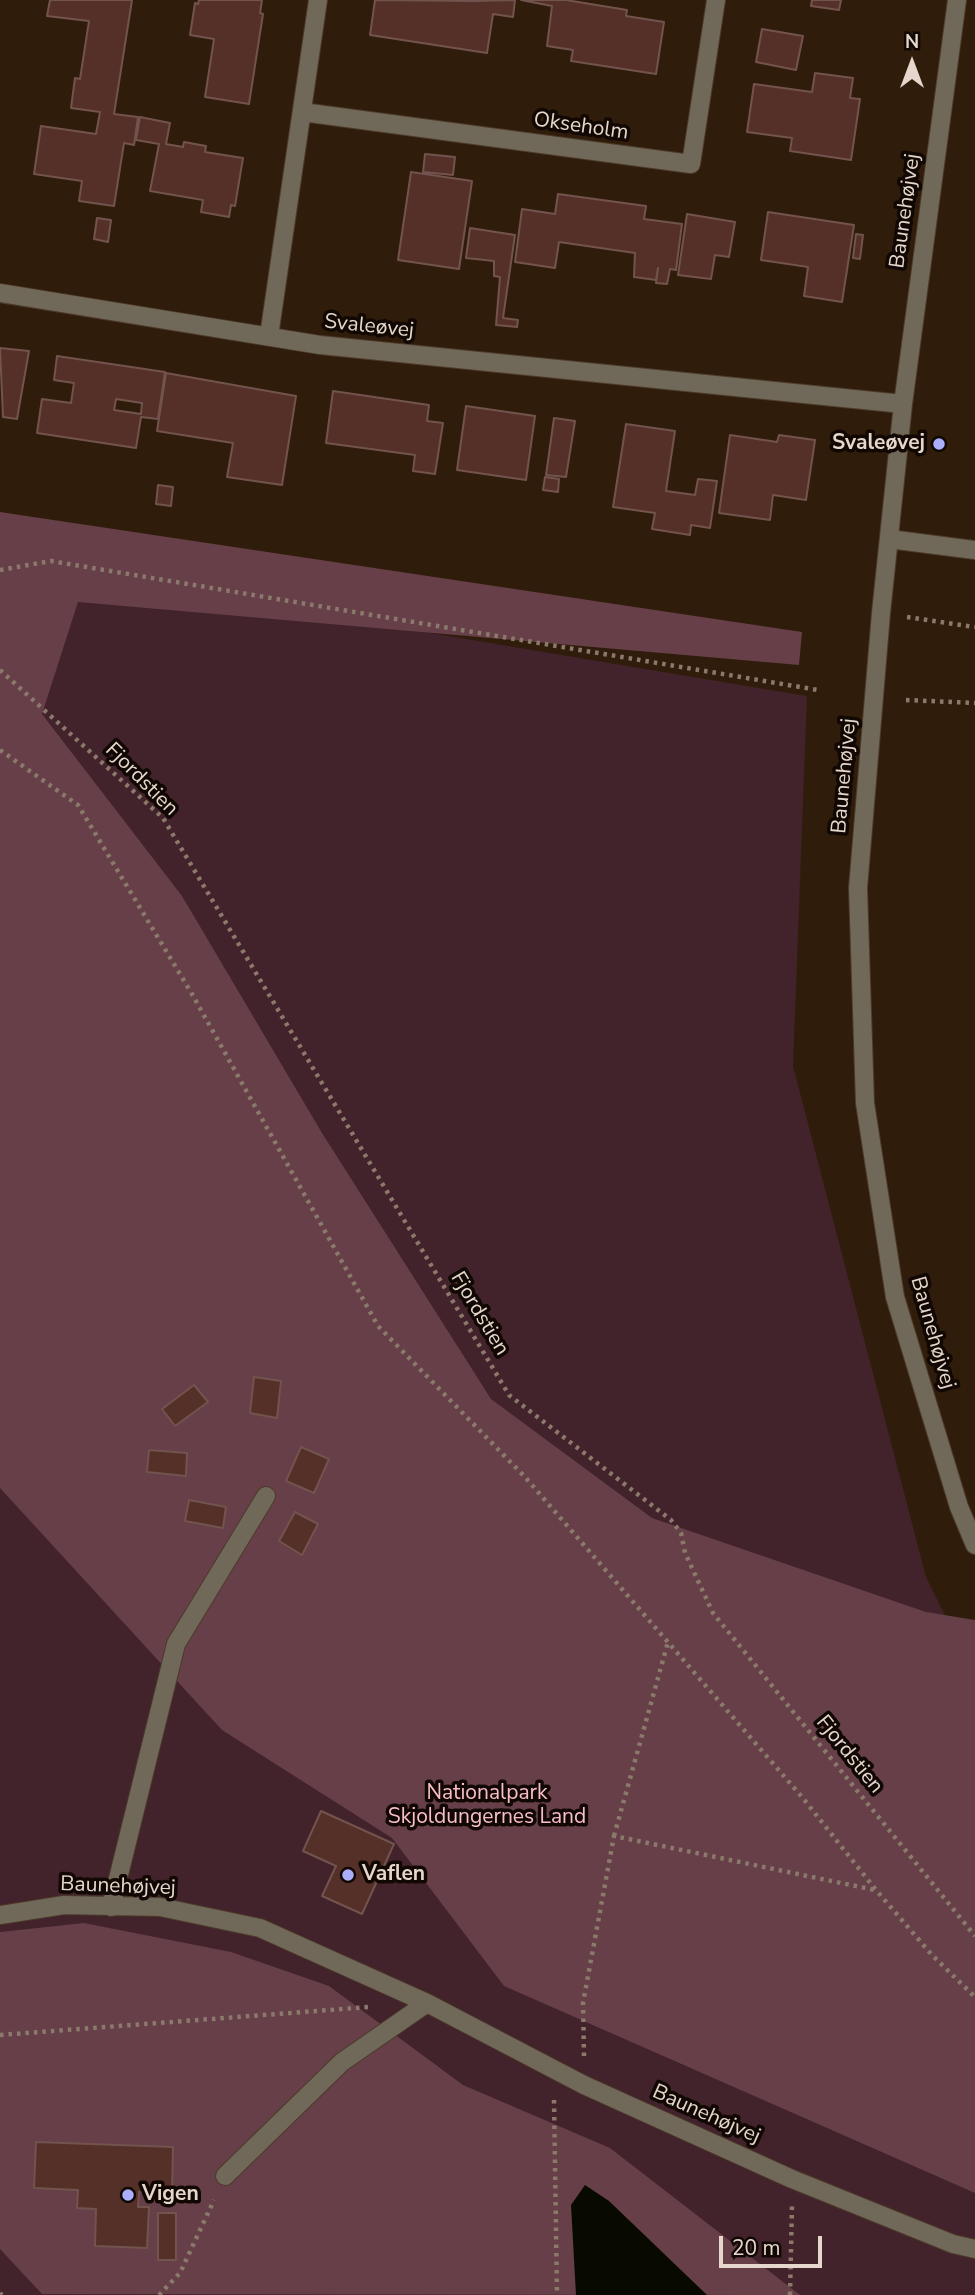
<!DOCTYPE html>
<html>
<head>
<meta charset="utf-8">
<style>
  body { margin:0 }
  #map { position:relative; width:975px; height:2295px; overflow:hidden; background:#301c0a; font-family:"Nunito Sans",sans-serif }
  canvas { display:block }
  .north { position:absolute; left:877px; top:28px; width:70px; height:70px; -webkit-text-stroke:5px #110803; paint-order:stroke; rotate:0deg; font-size:19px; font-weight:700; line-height:28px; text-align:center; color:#e5d7cc }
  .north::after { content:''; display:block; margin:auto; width:24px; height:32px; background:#e5d7cc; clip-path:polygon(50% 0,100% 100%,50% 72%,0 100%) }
  .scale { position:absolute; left:719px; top:2236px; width:103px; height:32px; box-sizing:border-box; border:4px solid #e5d7cc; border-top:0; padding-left:9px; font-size:21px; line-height:24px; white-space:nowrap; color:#e5d7cc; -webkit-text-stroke:5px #110803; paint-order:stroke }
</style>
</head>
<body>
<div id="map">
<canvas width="975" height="2295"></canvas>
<div class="north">N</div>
<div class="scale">20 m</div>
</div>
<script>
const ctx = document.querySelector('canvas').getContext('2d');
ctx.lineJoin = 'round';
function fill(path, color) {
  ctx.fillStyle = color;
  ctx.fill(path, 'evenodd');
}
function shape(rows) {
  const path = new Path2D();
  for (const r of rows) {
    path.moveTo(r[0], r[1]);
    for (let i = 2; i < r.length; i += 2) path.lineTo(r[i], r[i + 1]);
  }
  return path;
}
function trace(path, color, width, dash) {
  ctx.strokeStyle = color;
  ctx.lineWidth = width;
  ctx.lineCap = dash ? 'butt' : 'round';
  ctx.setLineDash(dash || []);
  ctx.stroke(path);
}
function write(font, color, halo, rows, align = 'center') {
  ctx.font = font + ' "Nunito Sans",sans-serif';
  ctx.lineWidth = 7;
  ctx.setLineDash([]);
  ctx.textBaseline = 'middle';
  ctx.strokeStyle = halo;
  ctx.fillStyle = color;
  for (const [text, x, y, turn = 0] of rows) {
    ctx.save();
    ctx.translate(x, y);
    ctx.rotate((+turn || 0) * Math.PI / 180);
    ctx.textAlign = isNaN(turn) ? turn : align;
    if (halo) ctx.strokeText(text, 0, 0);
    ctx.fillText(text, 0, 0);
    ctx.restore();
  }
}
const green = shape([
  [0,561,807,696,793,1066,926,1577,975,1676,975,2295,0,2295]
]);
const forest = shape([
  [0,512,802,632,799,665,78,602,42,714,182,896,322,1133,491,1399,652,1518,926,1612,975,1620,975,2193,504,1986,392,1838,222,1730,0,1488],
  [84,1923,231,1952,329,1986,463,2085,610,2148,800,2295,42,2294,0,2249,0,1932]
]);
const water = shape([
  [585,2185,609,2201,707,2295,576,2295,571,2205]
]);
const building = shape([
  [50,0,132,0,114,114,138,117,134,145,124,143,114,206,79,201,82,181,34,174,41,126,96,134,100,112,71,108,75,78,80,79,89,21,47,16,50,0],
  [199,0,262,0,260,13,263,14,249,104,205,97,214,39,190,35,195,3,198,4,199,0],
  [375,0,473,1,515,0,513,17,493,14,487,53,370,35,375,0],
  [566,0,627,10,626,16,664,22,656,74,571,61,573,50,547,46,552,6,521,0,566,0],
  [812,0,841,0,839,10,811,6,812,0],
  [762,29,803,36,796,70,756,62,762,29],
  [815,73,853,78,850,98,860,99,851,160,790,151,792,138,747,132,754,84,812,92,815,73],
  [140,117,170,123,166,144,183,147,184,142,206,146,205,152,243,158,235,206,231,205,229,217,201,212,203,200,150,191,159,144,136,140,140,117],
  [425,154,455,157,453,175,423,172,425,154],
  [411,172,472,181,459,269,398,260,411,172],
  [558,194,646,206,644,219,682,224,676,270,670,269,667,284,656,283,658,268,656,280,634,277,635,253,559,242,555,268,515,262,522,209,555,214,558,194],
  [768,212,854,225,842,302,804,296,808,267,761,260,768,212],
  [687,214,735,222,729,257,715,255,711,279,678,275,687,214],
  [97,218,111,220,108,242,94,239,97,218],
  [470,228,515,235,503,318,518,320,517,327,496,325,500,277,494,276,494,261,466,258,470,228],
  [856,234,863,235,860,259,853,258,856,234],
  [0,348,29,351,17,419,3,417,0,348],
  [57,356,165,372,158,419,141,417,136,448,37,433,42,399,71,403,74,383,54,380,57,356],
  [116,399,142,403,141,414,114,410,116,399],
  [166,373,296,396,282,485,227,477,233,443,157,431,166,373],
  [333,391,429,405,427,421,443,423,435,474,413,471,415,455,326,443,333,391],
  [466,406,535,416,526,480,457,470,466,406],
  [554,418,575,421,566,477,546,475,554,418],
  [626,424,675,431,666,491,695,495,698,479,717,481,710,528,691,525,690,535,652,529,655,513,613,507,626,424],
  [730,435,777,442,779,435,815,440,806,500,773,495,770,520,719,513,730,435],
  [545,477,559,479,558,492,543,490,545,477],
  [158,485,173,487,171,506,156,504,158,485],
  [254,1377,281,1381,277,1418,250,1413,254,1377],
  [194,1385,208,1402,175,1426,162,1409,194,1385],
  [301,1447,329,1459,314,1493,286,1481,301,1447],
  [149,1450,187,1453,186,1476,147,1472,149,1450],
  [189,1500,226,1507,223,1528,185,1521,189,1500],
  [295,1512,318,1524,302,1555,279,1541,295,1512],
  [321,1811,394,1844,362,1914,322,1896,336,1866,303,1851,321,1811],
  [36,2142,173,2147,172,2193,139,2192,138,2207,149,2207,147,2248,95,2246,96,2209,77,2208,78,2190,34,2188,36,2142],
  [158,2213,176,2213,176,2260,158,2260,158,2213]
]);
const path = shape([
  [0,570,51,561,818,690],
  [907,617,975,627],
  [0,670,163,818,509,1395,671,1520,681,1533,685,1553,713,1613,975,1936],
  [906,700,975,703],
  [0,750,78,805,192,994,378,1326,525,1477,802,1797,876,1890,932,1955,975,1997],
  [614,1836,668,1642],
  [0,2035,369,2007],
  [584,2056,583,2003,614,1836,875,1890],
  [554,2100,557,2295],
  [0,2293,2,2295],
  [159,2295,180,2273,214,2200],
  [790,2295,792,2205]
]);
const minor = shape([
  [957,0,903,404,881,613,858,888,865,1103,895,1297,959,1507,975,1545],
  [302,112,691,164,716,0],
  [0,293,320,345,903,404],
  [269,336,318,0],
  [889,539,975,550],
  [111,1907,176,1644,266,1496],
  [0,1915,64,1905,160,1907,260,1928,427,2003],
  [225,2176,342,2062,427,2003,584,2085,792,2179,953,2244,975,2249]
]);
const markers = [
  [939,444,7,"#abaffb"],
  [348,1875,7,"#abaffb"],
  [128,2195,7,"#abaffb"]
];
const streetNames = [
  ["Okseholm",581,127,8],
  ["Baunehøjvej",906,211,-82],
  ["Svaleøvej",369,327,6],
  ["Baunehøjvej",845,776,-85],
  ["Fjordstien",141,780,45],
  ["Fjordstien",479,1314,59],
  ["Baunehøjvej",932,1333,74],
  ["Fjordstien",849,1755,51],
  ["Baunehøjvej",118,1887,2],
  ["Baunehøjvej",706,2115,24]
];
const poiNames = [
  ["Svaleøvej",925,444,"right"],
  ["Vaflen",362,1875],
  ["Vigen",142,2195]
];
const parkNames = [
  ["Nationalpark",487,1794],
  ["Skjoldungernes Land",487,1818]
];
fill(green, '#42232b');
fill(forest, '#663f48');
fill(water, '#080a00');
fill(building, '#553028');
trace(building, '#72534d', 2);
trace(minor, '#4d3a29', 20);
trace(path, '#8b7a6c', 4.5, [3.5, 5]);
trace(minor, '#706959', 18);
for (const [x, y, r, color] of markers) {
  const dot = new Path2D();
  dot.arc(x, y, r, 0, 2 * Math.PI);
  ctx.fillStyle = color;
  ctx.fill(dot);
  trace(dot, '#110803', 2.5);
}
write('21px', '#e5d7cc', '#110803', streetNames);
write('bold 21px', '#e5d7cc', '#110803', poiNames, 'left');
write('21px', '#f8beca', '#110803', parkNames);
</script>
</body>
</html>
